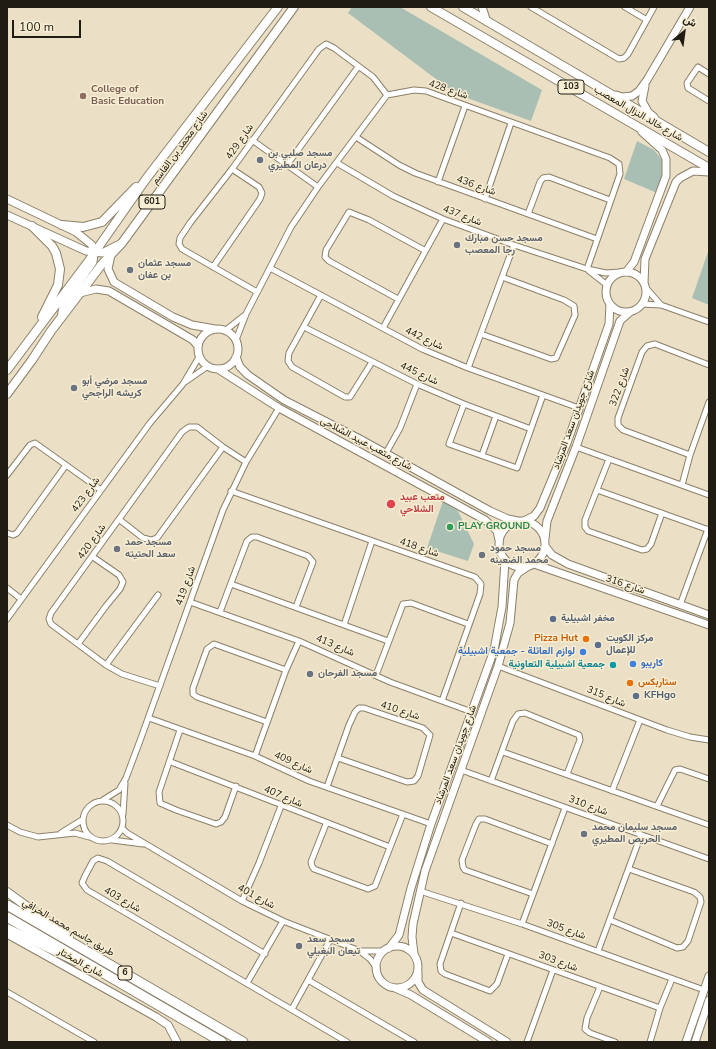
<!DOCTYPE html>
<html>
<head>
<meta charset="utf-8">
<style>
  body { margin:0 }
  #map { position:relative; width:716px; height:1049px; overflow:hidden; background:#ebe0c6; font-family:"Nunito Sans",Vazirmatn,sans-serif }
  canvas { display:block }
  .frame { position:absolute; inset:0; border:8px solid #201c13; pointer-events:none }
  .north { position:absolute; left:664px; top:12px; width:40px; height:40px; -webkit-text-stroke:3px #f8eed3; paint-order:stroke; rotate:29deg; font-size:11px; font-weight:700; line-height:16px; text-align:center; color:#201c13 }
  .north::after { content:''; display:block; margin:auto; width:14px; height:18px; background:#201c13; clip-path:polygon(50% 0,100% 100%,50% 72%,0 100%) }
  .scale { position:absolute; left:12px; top:20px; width:69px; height:18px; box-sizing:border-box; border:2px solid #201c13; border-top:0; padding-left:5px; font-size:12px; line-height:14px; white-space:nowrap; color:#201c13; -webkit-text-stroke:3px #f8eed3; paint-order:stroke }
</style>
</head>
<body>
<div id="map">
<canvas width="716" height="1049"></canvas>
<div class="frame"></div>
<div class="north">ش</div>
<div class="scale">100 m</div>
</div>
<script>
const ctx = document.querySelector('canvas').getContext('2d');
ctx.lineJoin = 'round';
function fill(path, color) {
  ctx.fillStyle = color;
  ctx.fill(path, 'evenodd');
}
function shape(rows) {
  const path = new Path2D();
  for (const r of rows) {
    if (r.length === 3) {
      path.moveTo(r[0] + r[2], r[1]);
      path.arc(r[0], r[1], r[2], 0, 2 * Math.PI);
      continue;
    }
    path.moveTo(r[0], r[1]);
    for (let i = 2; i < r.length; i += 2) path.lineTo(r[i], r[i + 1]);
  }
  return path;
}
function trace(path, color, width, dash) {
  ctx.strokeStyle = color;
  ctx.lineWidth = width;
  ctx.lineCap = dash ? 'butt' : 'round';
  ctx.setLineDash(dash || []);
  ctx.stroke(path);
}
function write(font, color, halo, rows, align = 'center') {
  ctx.font = font + ' "Nunito Sans",Vazirmatn,sans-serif';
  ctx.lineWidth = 3;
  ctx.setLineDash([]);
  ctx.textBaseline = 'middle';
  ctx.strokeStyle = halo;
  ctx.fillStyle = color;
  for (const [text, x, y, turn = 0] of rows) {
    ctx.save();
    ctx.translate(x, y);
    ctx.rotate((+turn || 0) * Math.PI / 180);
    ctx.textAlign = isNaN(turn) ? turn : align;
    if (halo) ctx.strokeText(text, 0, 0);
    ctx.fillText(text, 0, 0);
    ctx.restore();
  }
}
const green = shape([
  [352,7,400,7,542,90,531,121,456,94,348,13],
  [637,141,654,150,663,161,663,176,657,193,624,179],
  [709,249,709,305,692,298],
  [443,501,458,511,474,544,468,561,427,548]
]);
const street = shape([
  [531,7,619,59,624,58,628,54,654,7],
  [625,7,647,20],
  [709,74,698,67,687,83,688,88,709,101],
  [356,137,399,165,415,173,597,239],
  [252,140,318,187],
  [337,163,393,196,443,219,514,245,587,269,606,273,620,272],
  [287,165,358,67],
  [438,182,465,106],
  [485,199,511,123],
  [528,214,540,182,543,178,549,177,610,200],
  [213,267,260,199,262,193,259,187,232,169],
  [270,268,422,349,468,368,579,408],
  [588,270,607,285],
  [646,288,661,305],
  [257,292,182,249,179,244,180,238,190,223,232,169,319,49,326,44,334,48,373,77,387,95],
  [321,295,289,353,288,361,292,367,345,397,350,397,372,362],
  [398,299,329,261,325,257,326,250,349,212,369,220,424,250],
  [642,304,661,305,709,322],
  [304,327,417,384,464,404,531,429],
  [383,328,443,219],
  [226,330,245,315],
  [481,334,551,359,556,358,575,315,574,306,564,300,502,277],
  [236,340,246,314,291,227,318,187,387,95,414,90,426,91,610,158,619,164,620,174,587,269],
  [468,368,514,245],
  [185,382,208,366],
  [464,404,449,444,517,468,543,395],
  [576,447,709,495],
  [386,453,400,428,417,384],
  [482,455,496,416],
  [690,455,623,430,618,425,618,418,642,352,647,346,655,344,709,365],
  [609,459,585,520,585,527,588,531,642,550,647,549,651,544,662,513],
  [7,475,30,445,35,443,101,490],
  [682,485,690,455,709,402],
  [597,490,709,530],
  [231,491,475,577,481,584,480,594,442,701],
  [120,520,143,538,151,540,157,538,223,447],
  [7,533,13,535,17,533,66,465],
  [231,584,388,641],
  [7,588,21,599],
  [190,602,299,641,390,682,472,712],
  [680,605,708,529],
  [220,612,247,541,252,537,257,537,308,556,313,562,296,607],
  [7,619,150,423,183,384,199,357],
  [344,625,372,541],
  [78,644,106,606,120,589,123,582,119,575,93,557],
  [106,665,158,595],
  [498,666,667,730,690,737,709,740],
  [376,675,403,604,411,603,468,624],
  [160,686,122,674,106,665,51,624,49,619,51,613,182,432,189,427,197,427,223,447,246,462],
  [149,718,255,756,309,781,431,824],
  [267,722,197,697,193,694,193,688,207,649,214,644,286,670],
  [180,730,159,792,160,803,176,810,216,824,221,822,225,817,236,786],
  [503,752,709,825],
  [255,756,286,670,299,641],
  [171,762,390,847],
  [461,770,709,859],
  [491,781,513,721,518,714,525,713,579,735,580,740,567,774],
  [327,787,349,725,355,712,359,708,364,708,423,728,430,735,418,776,414,781,407,782,338,758],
  [612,791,640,720],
  [103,800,119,790,126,778,141,738,223,510,246,462,279,408],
  [103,821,20],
  [657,806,675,770,680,769,709,779],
  [123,814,125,783],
  [326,824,311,862,312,866,314,869,368,889,375,886,403,814],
  [7,825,20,832,38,837,75,833,89,837],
  [122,828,127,833,242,901,283,921,360,951,370,959,377,968],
  [61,833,82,820],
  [112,840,143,844],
  [420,891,522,924,704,990],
  [533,894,465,870,463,867,462,860,476,824,479,819,485,819,552,844],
  [242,901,259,863,281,806],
  [461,903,440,964,441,971,445,974,490,991,497,984,508,954],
  [610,920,677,948,683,947,688,941,701,902,700,897,694,892,629,869],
  [522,924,565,808],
  [451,933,660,1008],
  [361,951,383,951],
  [598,951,641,835],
  [265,954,107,861,98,858,93,861,85,876,82,883,87,890,347,1042],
  [308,980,414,1042],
  [247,983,283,921],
  [600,987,587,1018,585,1029,590,1033,615,1042],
  [7,992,94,1042],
  [292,1009,330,940],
  [527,1042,553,970],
  [650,1042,660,1008,672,979]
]);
const secondary = shape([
  [482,7,487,22],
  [645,86,642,101,648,112,654,117],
  [616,95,622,97,632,96,639,91,647,80,690,7],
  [7,199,76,232,92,245,94,255,93,262,63,306,61,318],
  [7,215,86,251,102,253,122,243],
  [111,255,108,269,114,282,173,317,192,325,215,329],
  [626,292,20],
  [626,272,634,262,666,176,666,159,662,150,642,132],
  [644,283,645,259,676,182,680,178,693,171,709,172],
  [80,293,96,289,109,291,193,340,198,346],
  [218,349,20],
  [236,357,240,367,248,375,284,400,358,438,490,511,508,519,518,521],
  [218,369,279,408,485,520,497,531,499,540],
  [522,544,23],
  [524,521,534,516,540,508,567,443,609,324,610,304],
  [545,539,547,521,576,447,620,321,630,312],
  [545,546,552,555,568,564,709,615],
  [534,564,709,625],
  [7,934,156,1017,168,1025,177,1042],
  [397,967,21],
  [389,948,399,935,411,888,431,824,494,650,502,607,505,561],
  [414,954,412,937,413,924,425,871,498,666,510,623,514,580,518,573,527,567],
  [418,972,418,982,423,990,507,1042],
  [395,988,411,995,488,1042],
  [686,1042,709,976],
  [695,1042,709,1000]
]);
const primary = shape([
  [431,7,709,168],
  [463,7,709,152],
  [62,225,83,227,102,222,136,187],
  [32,226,52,246,56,253,60,269,58,285,42,317],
  [7,370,88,262,146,179,278,7],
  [7,394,32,360,51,331,102,264,122,243,294,7],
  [7,892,69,937],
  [7,928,75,961]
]);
const highway = shape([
  [7,905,243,1042],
  [7,917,222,1042]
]);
const markers = [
  [83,96,4,"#8d6e63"],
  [260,160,4,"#6b7280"],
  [457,245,4,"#6b7280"],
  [130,270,4,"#6b7280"],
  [74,388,4,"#6b7280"],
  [391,504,5,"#e0444e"],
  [450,527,4,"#2e9e5b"],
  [117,549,4,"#6b7280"],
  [482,555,4,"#6b7280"],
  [553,619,4,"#5c6f8a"],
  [586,639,4,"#e8710a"],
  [598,645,4,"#5c6f8a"],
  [583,652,4,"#3f7fe0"],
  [633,664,4,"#3f7fe0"],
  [613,665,4,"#0f9aa8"],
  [310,674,4,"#6b7280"],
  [630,683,4,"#e8710a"],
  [636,696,4,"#5c6f8a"],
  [584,834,4,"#6b7280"],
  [299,946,4,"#6b7280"]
];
const shields = [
  [571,87,26],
  [152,202,26],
  [125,973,14]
];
const shieldNames = [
  ["103",571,87],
  ["601",152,202],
  ["6",125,973]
];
const educationNames = [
  ["College of",91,90],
  ["Basic Education",91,102]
];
const streetNames = [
  ["شارع 428",448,90,19],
  ["شارع خالد النزال المعصب",638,114,30],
  ["شارع 429",240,142,-55],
  ["شارع محمد بن القاسم",180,148,-54],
  ["شارع 436",476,186,20],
  ["شارع 437",462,216,21],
  ["شارع 442",424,339,25],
  ["شارع 445",419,374,25],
  ["شارع 322",620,387,-70],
  ["شارع جويدان سعد المرشاد",574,420,-70],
  ["شارع متعب عبيد الشلاحى",366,444,28],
  ["شارع 423",86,495,-54],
  ["شارع 420",92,542,-54],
  ["شارع 418",419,548,19],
  ["شارع 316",625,585,19],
  ["شارع 419",186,586,-70],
  ["شارع 413",335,646,23],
  ["شارع 315",606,697,22],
  ["شارع 410",400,711,18],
  ["شارع جويدان سعد المرشاد",456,755,-70],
  ["شارع 409",293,763,24],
  ["شارع 407",283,797,23],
  ["شارع 310",588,806,20],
  ["شارع 401",256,897,28],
  ["شارع 403",122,900,30],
  ["طريق جاسم محمد الخرافي",68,928,30],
  ["شارع 305",566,930,20],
  ["شارع 303",558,962,20],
  ["شارع المختار",80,963,29]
];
const worshipNames = [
  ["مسجد صلبي بن",268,154],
  ["درعان المطيري",268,166],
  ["مسجد حسن مبارك",465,239],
  ["رجا المعصب",465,251],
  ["مسجد عثمان",138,264],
  ["بن عفان",138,276],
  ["مسجد مرضي أبو",82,382],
  ["كريشه الراجحي",82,394],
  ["مسجد حمد",125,543],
  ["سعد الحتيته",125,555],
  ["مسجد حمود",490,549],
  ["محمد الضعينه",490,561],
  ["مسجد الفرحان",318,674],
  ["مسجد سليمان محمد",592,828],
  ["الحريص المطيري",592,840],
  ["مسجد سعد",307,940],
  ["تيعان البغيلي",307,952]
];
const healthNames = [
  ["متعب عبيد",400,498],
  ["الشلاحي",400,510]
];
const leisureNames = [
  ["PLAY GROUND",458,527]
];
const serviceNames = [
  ["مخفر اشبيلية",561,619],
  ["مركز الكويت",606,639],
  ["للإعمال",606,651],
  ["KFHgo",644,696]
];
const foodNames = [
  ["Pizza Hut",578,639],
  ["ستاربكس",638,683,"left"]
];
const shopNames = [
  ["لوازم العائلة - جمعية اشبيلية",575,652],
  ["كاريبو",641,664,"left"]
];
const cultureNames = [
  ["جمعية اشبيلية التعاونية",605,665]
];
fill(green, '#aabfb4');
trace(street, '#8a8068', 7);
trace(secondary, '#8a8068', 9);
trace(primary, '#8a8068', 10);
trace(highway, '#8a8068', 11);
trace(street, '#fff', 5);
trace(secondary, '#fff', 7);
trace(primary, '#fff', 8);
trace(highway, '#fff', 9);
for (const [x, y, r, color] of markers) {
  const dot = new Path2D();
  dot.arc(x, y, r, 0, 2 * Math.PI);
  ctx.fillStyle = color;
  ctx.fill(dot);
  trace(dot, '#f8eed3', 1.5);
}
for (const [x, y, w] of shields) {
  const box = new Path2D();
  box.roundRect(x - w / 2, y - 7, w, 14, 3);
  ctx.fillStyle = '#f8eed3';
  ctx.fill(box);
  trace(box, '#201c13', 1);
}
write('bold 9px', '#201c13', null, shieldNames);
write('bold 10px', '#785e54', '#f8eed3', educationNames, 'left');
write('10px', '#201c13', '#f8eed3', streetNames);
write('bold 10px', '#5b616d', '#f8eed3', worshipNames, 'left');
write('bold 10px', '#be3a42', '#f8eed3', healthNames, 'left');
write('bold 10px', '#27864d', '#f8eed3', leisureNames, 'left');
write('bold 10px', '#4e5e75', '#f8eed3', serviceNames, 'left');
write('bold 10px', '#c56008', '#f8eed3', foodNames, 'right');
write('bold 10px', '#366cbe', '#f8eed3', shopNames, 'right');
write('bold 10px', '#0d838f', '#f8eed3', cultureNames, 'right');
</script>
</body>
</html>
